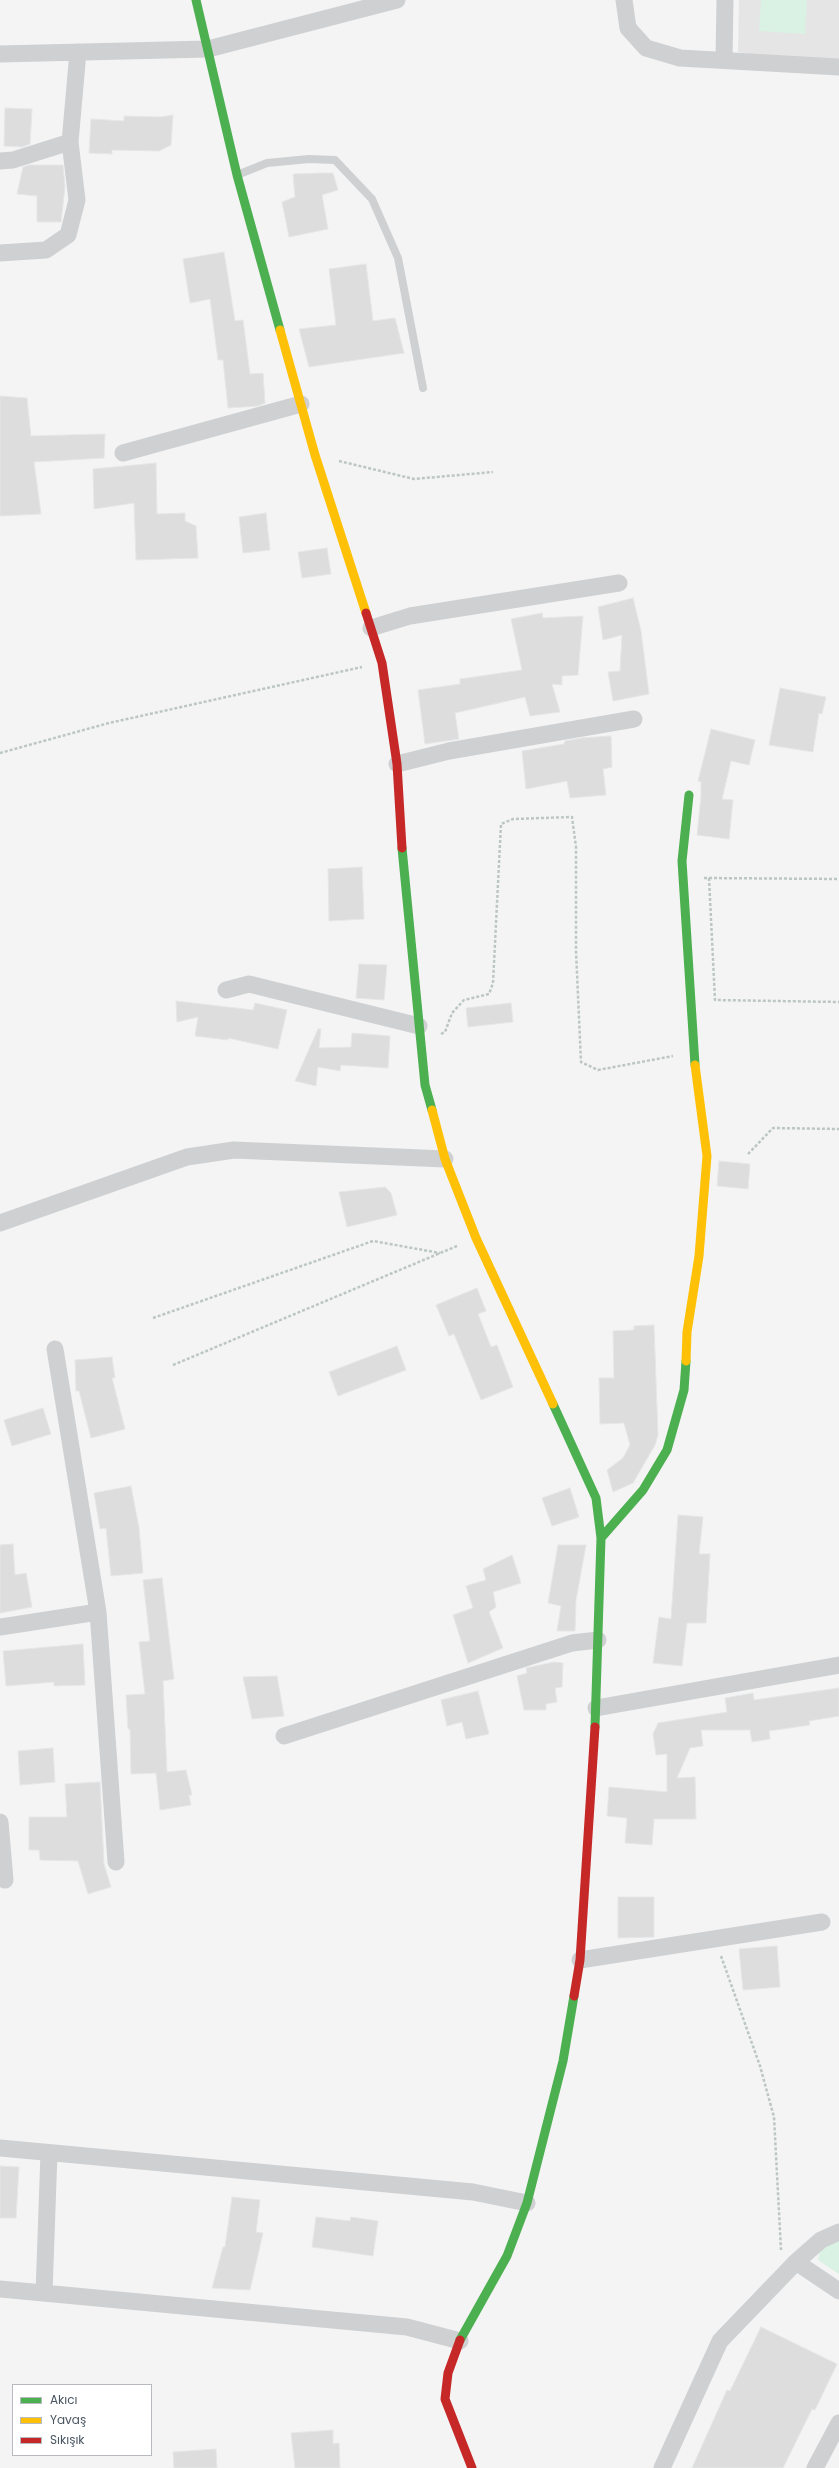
<!DOCTYPE html>
<html>
<head>
<meta charset="utf-8">
<style>
  body { margin:0 }
  #map { position:relative; width:839px; height:2468px; overflow:hidden; background:#f4f4f4; font-family:Poppins,sans-serif }
  canvas { display:block }
  .legend { position:absolute; left:12px; top:2384px; width:140px; height:72px; box-sizing:border-box; background:#fff; border:1px solid #b7bbc0; margin:0; padding:5px 7px; list-style:none; font-size:12px; color:#4a5661 }
  .legend li { display:flex; align-items:center; gap:8px; height:20px }
  .legend b { width:20px; border:1px solid #b7bbc0 }
</style>
</head>
<body>
<div id="map">
<canvas width="839" height="2468"></canvas>
<ul class="legend">
<li><b style="height:5px;background:#4caf50"></b>Akıcı</li>
<li><b style="height:5px;background:#ffc107"></b>Yavaş</li>
<li><b style="height:5px;background:#c62828"></b>Sıkışık</li>
</ul>
</div>
<script>
const ctx = document.querySelector('canvas').getContext('2d');
ctx.lineJoin = 'round';
function fill(path, color) {
  ctx.fillStyle = color;
  ctx.fill(path, 'evenodd');
}
function shape(rows) {
  const path = new Path2D();
  for (const r of rows) {
    path.moveTo(r[0], r[1]);
    for (let i = 2; i < r.length; i += 2) path.lineTo(r[i], r[i + 1]);
  }
  return path;
}
function trace(path, color, width, dash) {
  ctx.strokeStyle = color;
  ctx.lineWidth = width;
  ctx.lineCap = dash ? 'butt' : 'round';
  ctx.setLineDash(dash || []);
  ctx.stroke(path);
}
const education = shape([
  [739,0,839,0,839,59,756,55,738,52]
]);
const green = shape([
  [761,0,807,0,805,34,759,31],
  [839,2240,839,2274,818,2260,821,2248]
]);
const building = shape([
  [5,108,32,109,30,144,22,147,4,146,5,108],
  [173,115,171,145,159,151,112,150,112,154,89,153,91,119,124,121,124,116,161,117,173,115],
  [29,165,63,165,65,187,61,222,37,222,37,196,17,194,23,167,29,165],
  [321,173,333,173,338,190,322,195,328,229,289,237,282,202,295,197,293,174,321,173],
  [224,252,235,321,243,320,250,374,263,373,265,403,258,406,228,408,223,360,218,360,210,299,190,303,183,259,224,252],
  [366,264,373,321,395,318,404,353,309,367,299,329,336,325,329,269,366,264],
  [0,396,27,398,31,436,105,434,104,458,34,462,41,514,0,516,0,396],
  [156,463,157,514,185,513,185,521,196,526,198,558,136,560,134,503,94,509,93,469,156,463],
  [266,513,270,550,243,553,239,517,266,513],
  [327,548,331,574,302,578,298,552,327,548],
  [633,598,641,631,649,694,613,701,608,672,620,671,622,635,603,640,598,607,633,598],
  [542,613,543,618,583,616,578,675,562,676,562,685,552,684,560,712,530,716,525,697,455,713,459,739,425,744,418,690,460,684,460,679,522,670,511,619,542,613],
  [780,688,826,697,822,714,819,713,813,752,769,745,780,688],
  [711,729,755,740,749,765,731,761,722,799,733,800,729,839,697,835,701,796,701,782,698,781,711,729],
  [611,736,612,767,603,769,606,795,570,798,567,781,526,789,522,751,564,744,565,741,581,738,611,736],
  [362,867,364,919,329,921,328,869,362,867],
  [359,964,387,965,384,1000,356,998,359,964],
  [176,1001,253,1010,255,1003,287,1010,278,1049,228,1038,228,1040,195,1036,198,1017,177,1022,176,1001],
  [511,1003,513,1022,468,1027,466,1008,511,1003],
  [318,1029,321,1029,319,1048,351,1047,352,1033,390,1036,388,1068,341,1065,340,1071,318,1067,316,1086,295,1081,318,1029],
  [719,1161,750,1164,748,1189,717,1186,719,1161],
  [385,1187,391,1193,397,1215,347,1227,339,1192,385,1187],
  [477,1288,486,1311,478,1314,491,1347,497,1345,513,1387,481,1400,454,1334,449,1336,436,1305,477,1288],
  [654,1325,658,1435,655,1445,633,1483,613,1492,607,1470,623,1458,630,1445,624,1423,600,1424,599,1378,614,1378,613,1331,634,1330,634,1326,654,1325],
  [397,1346,406,1370,338,1396,329,1372,397,1346],
  [112,1357,115,1378,112,1378,125,1429,91,1438,79,1391,76,1391,75,1360,112,1357],
  [43,1408,51,1434,12,1446,4,1420,43,1408],
  [131,1486,139,1528,143,1573,111,1576,106,1528,100,1529,94,1493,131,1486],
  [570,1488,579,1517,552,1526,542,1498,570,1488],
  [678,1515,703,1517,699,1554,710,1554,706,1623,687,1623,682,1666,653,1663,659,1617,671,1619,678,1515],
  [13,1544,15,1575,26,1573,32,1607,0,1613,0,1545,13,1544],
  [558,1545,586,1545,576,1600,575,1631,557,1631,561,1606,548,1603,558,1545],
  [512,1555,521,1583,493,1592,496,1607,489,1612,503,1648,468,1663,453,1615,473,1608,466,1586,486,1580,483,1569,512,1555],
  [162,1578,174,1679,163,1681,167,1772,186,1770,192,1795,189,1795,191,1805,160,1810,156,1773,131,1774,130,1729,128,1729,126,1695,145,1694,139,1642,150,1641,143,1580,162,1578],
  [83,1644,85,1685,54,1686,54,1682,6,1686,3,1651,83,1644],
  [554,1662,563,1663,562,1687,555,1688,557,1702,546,1704,546,1710,524,1710,517,1676,527,1673,526,1668,554,1662],
  [277,1676,284,1716,252,1719,243,1677,277,1676],
  [839,1688,839,1716,809,1721,810,1725,769,1731,770,1739,752,1742,750,1730,701,1730,703,1746,690,1748,677,1778,695,1777,696,1819,654,1819,652,1845,625,1843,627,1818,607,1816,609,1787,667,1792,667,1754,656,1755,653,1734,658,1723,727,1712,725,1698,753,1693,754,1700,839,1688],
  [478,1691,489,1734,466,1739,462,1722,447,1726,441,1700,478,1691],
  [53,1748,55,1782,20,1785,18,1751,53,1748],
  [100,1782,104,1864,111,1887,88,1894,78,1861,40,1860,39,1850,29,1850,29,1817,67,1817,65,1784,100,1782],
  [618,1897,654,1897,654,1937,618,1938,618,1897],
  [777,1946,780,1987,743,1990,739,1949,777,1946],
  [0,2166,19,2167,16,2218,0,2218,0,2166],
  [232,2197,260,2200,256,2232,263,2233,250,2290,212,2288,223,2247,225,2247,232,2197],
  [316,2217,350,2221,351,2217,378,2221,373,2256,312,2247,316,2217],
  [761,2327,837,2364,815,2410,812,2409,783,2468,692,2468,727,2390,730,2391,761,2327],
  [333,2430,333,2444,339,2443,340,2468,295,2468,291,2433,333,2430],
  [216,2449,217,2468,174,2468,173,2452,216,2449]
]);
const path = shape([
  [339,461,414,479,493,472],
  [0,753,109,723,362,667],
  [704,878,839,879],
  [709,878,715,1000,839,1002],
  [441,1034,445,1032,452,1013,464,1000,489,994,493,983,501,824,513,819,572,817,576,847,576,951,581,1062,598,1070,673,1056],
  [748,1154,773,1128,839,1129],
  [153,1318,373,1241,440,1253],
  [173,1365,457,1246],
  [721,1956,760,2066,774,2117,781,2250]
]);
const lane = shape([
  [237,175,267,163,309,159,335,160,372,199,398,258,423,388]
]);
const street = shape([
  [624,0,628,28,646,48,680,58,839,67],
  [0,54,208,49,397,0],
  [724,59,725,0],
  [0,161,13,160,70,142,78,52],
  [0,253,46,250,68,235,77,200,70,142],
  [123,453,301,404],
  [371,628,410,616,619,583],
  [397,764,449,751,634,719],
  [226,990,249,984,419,1026],
  [0,1223,187,1157,234,1150,445,1159],
  [55,1349,98,1612,116,1862],
  [0,1627,98,1612],
  [596,1708,839,1665],
  [284,1736,572,1643,598,1640],
  [0,1822,5,1880],
  [580,1960,822,1922],
  [0,2148,473,2192,527,2203],
  [796,2262,839,2291],
  [0,2289,407,2327,460,2341],
  [44,2293,49,2153],
  [662,2468,720,2341,796,2262,821,2240,839,2232],
  [815,2468,839,2423]
]);
const fast = shape([
  [196,0,237,175,280,330],
  [689,795,682,861,695,1065],
  [402,848,425,1085,432,1110],
  [553,1404,596,1498,601,1538,595,1727],
  [601,1538,643,1490,667,1450,684,1390,686,1361],
  [460,2340,507,2256,527,2203,563,2061,574,1996]
]);
const slow = shape([
  [280,330,315,455,366,613],
  [432,1110,445,1159,476,1238,553,1404],
  [686,1361,687,1332,699,1256,707,1156,695,1065]
]);
const jam = shape([
  [366,613,382,663,397,764,402,848],
  [574,1996,580,1960,595,1727],
  [460,2340,448,2373,445,2399,472,2468]
]);
fill(education, '#e6e5e6');
fill(green, '#d9f2e3');
fill(building, '#ddddde');
trace(building, '#e5e6e7', 1);
trace(path, '#bcc7c4', 2.5, [3, 2]);
trace(lane, '#ced0d2', 8);
trace(street, '#ced0d2', 17);
trace(fast, '#4caf50', 9);
trace(slow, '#ffc107', 9);
trace(jam, '#c62828', 9);
</script>
</body>
</html>
